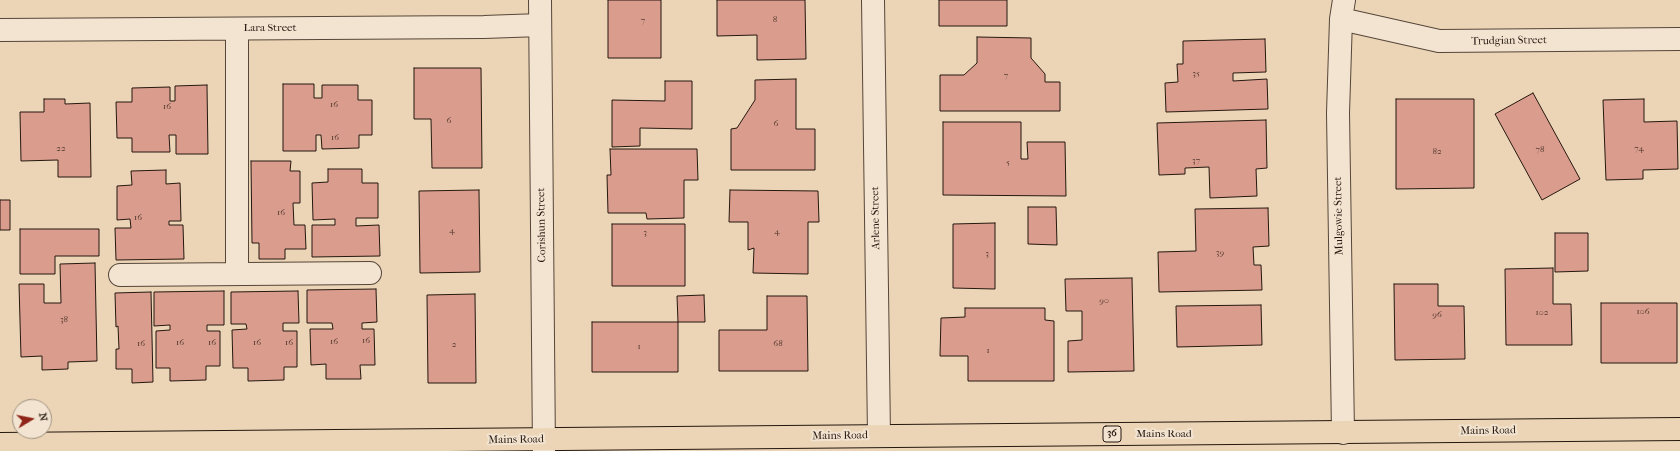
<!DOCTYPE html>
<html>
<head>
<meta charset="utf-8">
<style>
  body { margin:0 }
  #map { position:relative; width:1680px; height:451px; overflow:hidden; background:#ebd5b6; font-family:"IM FELL French Canon",serif }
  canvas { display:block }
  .north { position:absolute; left:12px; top:399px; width:40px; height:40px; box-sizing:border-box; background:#f2e4d0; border:1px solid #a09283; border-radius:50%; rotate:80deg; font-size:11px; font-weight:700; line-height:16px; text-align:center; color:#25170f }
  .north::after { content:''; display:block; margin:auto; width:14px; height:18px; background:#8f2418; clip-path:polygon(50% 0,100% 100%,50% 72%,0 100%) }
</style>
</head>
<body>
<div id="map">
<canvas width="1680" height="451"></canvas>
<div class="north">N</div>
</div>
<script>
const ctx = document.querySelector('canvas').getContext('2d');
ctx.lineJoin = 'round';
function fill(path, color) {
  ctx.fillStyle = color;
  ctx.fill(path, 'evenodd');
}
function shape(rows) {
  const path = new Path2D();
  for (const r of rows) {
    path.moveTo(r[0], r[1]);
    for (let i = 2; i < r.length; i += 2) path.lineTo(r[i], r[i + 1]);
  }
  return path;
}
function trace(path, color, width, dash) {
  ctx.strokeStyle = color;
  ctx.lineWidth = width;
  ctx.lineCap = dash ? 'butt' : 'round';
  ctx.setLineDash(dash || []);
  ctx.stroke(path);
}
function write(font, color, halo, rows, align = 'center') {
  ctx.font = font + ' "IM FELL French Canon",serif';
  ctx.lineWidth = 4;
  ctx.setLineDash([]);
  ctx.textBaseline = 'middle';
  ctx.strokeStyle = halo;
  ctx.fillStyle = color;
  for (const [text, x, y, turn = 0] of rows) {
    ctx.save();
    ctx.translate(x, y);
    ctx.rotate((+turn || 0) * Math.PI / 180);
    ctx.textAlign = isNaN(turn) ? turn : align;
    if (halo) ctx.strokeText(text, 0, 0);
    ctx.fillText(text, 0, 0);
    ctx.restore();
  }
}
const building = shape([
  [608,0,661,0,661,58,608,58,608,0],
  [717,0,805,0,806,59,757,60,757,35,717,36,717,0],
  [939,0,1007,0,1007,26,939,26,939,0],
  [977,37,1031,38,1031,58,1045,74,1045,82,1060,82,1060,111,940,111,940,75,964,75,977,63,977,37],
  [1265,39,1266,72,1233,73,1233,81,1267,79,1268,109,1166,112,1165,83,1178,82,1177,64,1183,64,1183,41,1265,39],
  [414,68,481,68,482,168,432,168,431,119,414,119,414,68],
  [796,79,796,129,815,129,815,170,731,170,731,129,737,128,755,100,755,80,796,79],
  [665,81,692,81,692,129,640,128,640,146,612,147,612,100,665,101,665,81],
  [283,84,314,84,314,98,322,98,322,85,358,85,358,100,372,100,372,135,359,135,359,148,322,149,321,135,316,135,316,151,283,151,283,84],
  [207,85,208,154,176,154,176,135,169,135,170,152,132,152,132,138,117,138,116,102,132,102,132,88,170,87,170,101,175,101,175,86,207,85],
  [1533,93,1580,179,1542,200,1495,114,1533,93],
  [44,99,65,99,65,104,90,103,91,177,58,177,58,160,21,161,20,112,44,112,44,99],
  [1396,99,1474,99,1474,188,1396,189,1396,99],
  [1644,99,1644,122,1677,121,1678,169,1643,170,1643,179,1606,180,1603,100,1644,99],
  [1266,120,1267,168,1256,169,1257,196,1210,198,1209,167,1185,168,1185,174,1159,175,1157,123,1266,120],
  [943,122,1021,122,1021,159,1028,159,1027,142,1065,142,1066,196,943,195,943,122],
  [610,149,697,149,698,180,684,180,684,218,647,219,646,213,608,213,607,175,611,175,610,149],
  [251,161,291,161,290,171,300,171,300,203,293,203,294,225,305,225,306,249,285,249,285,259,259,259,259,243,252,243,251,161],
  [328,169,362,169,362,183,378,183,378,218,356,218,356,226,379,225,380,256,312,257,312,225,335,225,335,219,313,220,312,183,328,182,328,169],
  [166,170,166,184,180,183,181,221,169,221,169,225,183,225,184,259,116,260,115,228,131,228,130,219,117,220,117,186,132,185,131,171,166,170],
  [479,190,480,272,420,273,419,191,479,190],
  [730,190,818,191,819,222,808,222,808,274,753,273,754,248,748,250,748,222,729,222,730,190],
  [0,200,10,200,10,230,0,230,0,200],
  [1028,207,1056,207,1057,245,1028,244,1028,207],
  [1268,208,1269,246,1253,247,1254,265,1261,265,1262,290,1159,292,1158,252,1196,251,1195,209,1268,208],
  [995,223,995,289,953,288,953,224,995,223],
  [612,224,685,224,685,286,612,286,612,224],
  [20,229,99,229,99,256,55,256,55,274,20,274,20,229],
  [1555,233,1588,233,1588,271,1555,272,1555,233],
  [95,263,97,361,68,362,68,369,42,370,42,356,21,357,19,284,44,284,44,303,61,303,60,264,95,263],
  [1553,268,1553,304,1571,304,1572,345,1506,345,1505,269,1553,268],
  [1132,278,1134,371,1068,372,1068,341,1082,340,1082,311,1066,311,1065,279,1132,278],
  [1394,284,1438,284,1438,306,1464,306,1465,359,1395,360,1394,284],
  [376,289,377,322,362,323,362,329,374,329,375,365,360,365,361,379,326,379,326,364,311,365,310,329,333,329,332,323,307,323,307,290,376,289],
  [224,291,224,325,207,325,207,331,220,331,220,366,206,366,206,380,170,381,170,368,156,368,156,331,170,330,170,325,154,326,154,292,224,291],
  [298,291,299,323,283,323,283,331,297,331,297,367,284,367,284,380,248,381,248,368,233,368,232,330,247,329,246,324,231,324,231,292,298,291],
  [151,292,153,382,132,383,132,369,116,369,116,349,119,349,118,326,116,327,115,293,151,292],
  [475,294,476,383,428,383,427,295,475,294],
  [704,295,705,322,678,322,677,296,704,295],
  [767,296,807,296,808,371,719,371,719,330,767,330,767,296],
  [1601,303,1677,303,1677,363,1601,363,1601,303],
  [1261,305,1262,345,1177,347,1176,306,1261,305],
  [965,308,1045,308,1045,320,1054,321,1054,381,968,381,968,356,940,356,941,318,965,317,965,308],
  [592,322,678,322,678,372,592,372,592,322]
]);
const minor = shape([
  [540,0,544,451],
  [873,0,879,435],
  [1341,19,1439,41,1680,39],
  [0,30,484,27,540,25],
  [237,274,237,29],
  [120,275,370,273],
  [1343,433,1338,113,1341,19,1344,0]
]);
const major = shape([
  [0,444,1680,429]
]);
const numberNames = [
  ["8",775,20],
  ["7",643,21],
  ["35",1196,74],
  ["7",1006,76],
  ["16",334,105],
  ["16",167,107],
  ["6",449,121],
  ["6",776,124],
  ["16",335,138],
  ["22",61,149],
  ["74",1639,149],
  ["78",1540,150],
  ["82",1437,152],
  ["37",1196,161],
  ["5",1008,163],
  ["16",281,213],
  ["16",138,218],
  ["4",452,231],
  ["4",777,232],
  ["3",645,233],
  ["39",1220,253],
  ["3",987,254],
  ["90",1104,301],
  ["106",1643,312],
  ["102",1542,313],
  ["96",1437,315],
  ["38",64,320],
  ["16",366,341],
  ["16",334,342],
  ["16",180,343],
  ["16",212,343],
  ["16",257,343],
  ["16",289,343],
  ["16",141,344],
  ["68",778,344],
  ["2",454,345],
  ["1",639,347],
  ["1",988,351]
];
const shields = [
  [1112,434,18]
];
const shieldNames = [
  ["36",1112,434]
];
const streetNames = [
  ["Lara Street",270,28],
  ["Trudgian Street",1509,41,-1],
  ["Mulgowie Street",1339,216,-91],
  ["Arlene Street",876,218,-91],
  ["Corishun Street",542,225,-91],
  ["Mains Road",1488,431,-1],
  ["Mains Road",1164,434],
  ["Mains Road",840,436,-1],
  ["Mains Road",516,440,-1]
];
fill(building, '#da9d8d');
trace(building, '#25170f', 1);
trace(minor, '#564639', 24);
trace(major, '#25170f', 24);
trace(minor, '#f2e4d0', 22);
trace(major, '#ebd5b6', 22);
write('9px', '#52382e', null, numberNames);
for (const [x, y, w] of shields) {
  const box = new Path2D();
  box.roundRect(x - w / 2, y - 8, w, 16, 3);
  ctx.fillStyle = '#f2e4d0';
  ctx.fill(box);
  trace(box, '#25170f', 1);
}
write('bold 10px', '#25170f', null, shieldNames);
write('11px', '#25170f', '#f2e4d0', streetNames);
</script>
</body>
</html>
